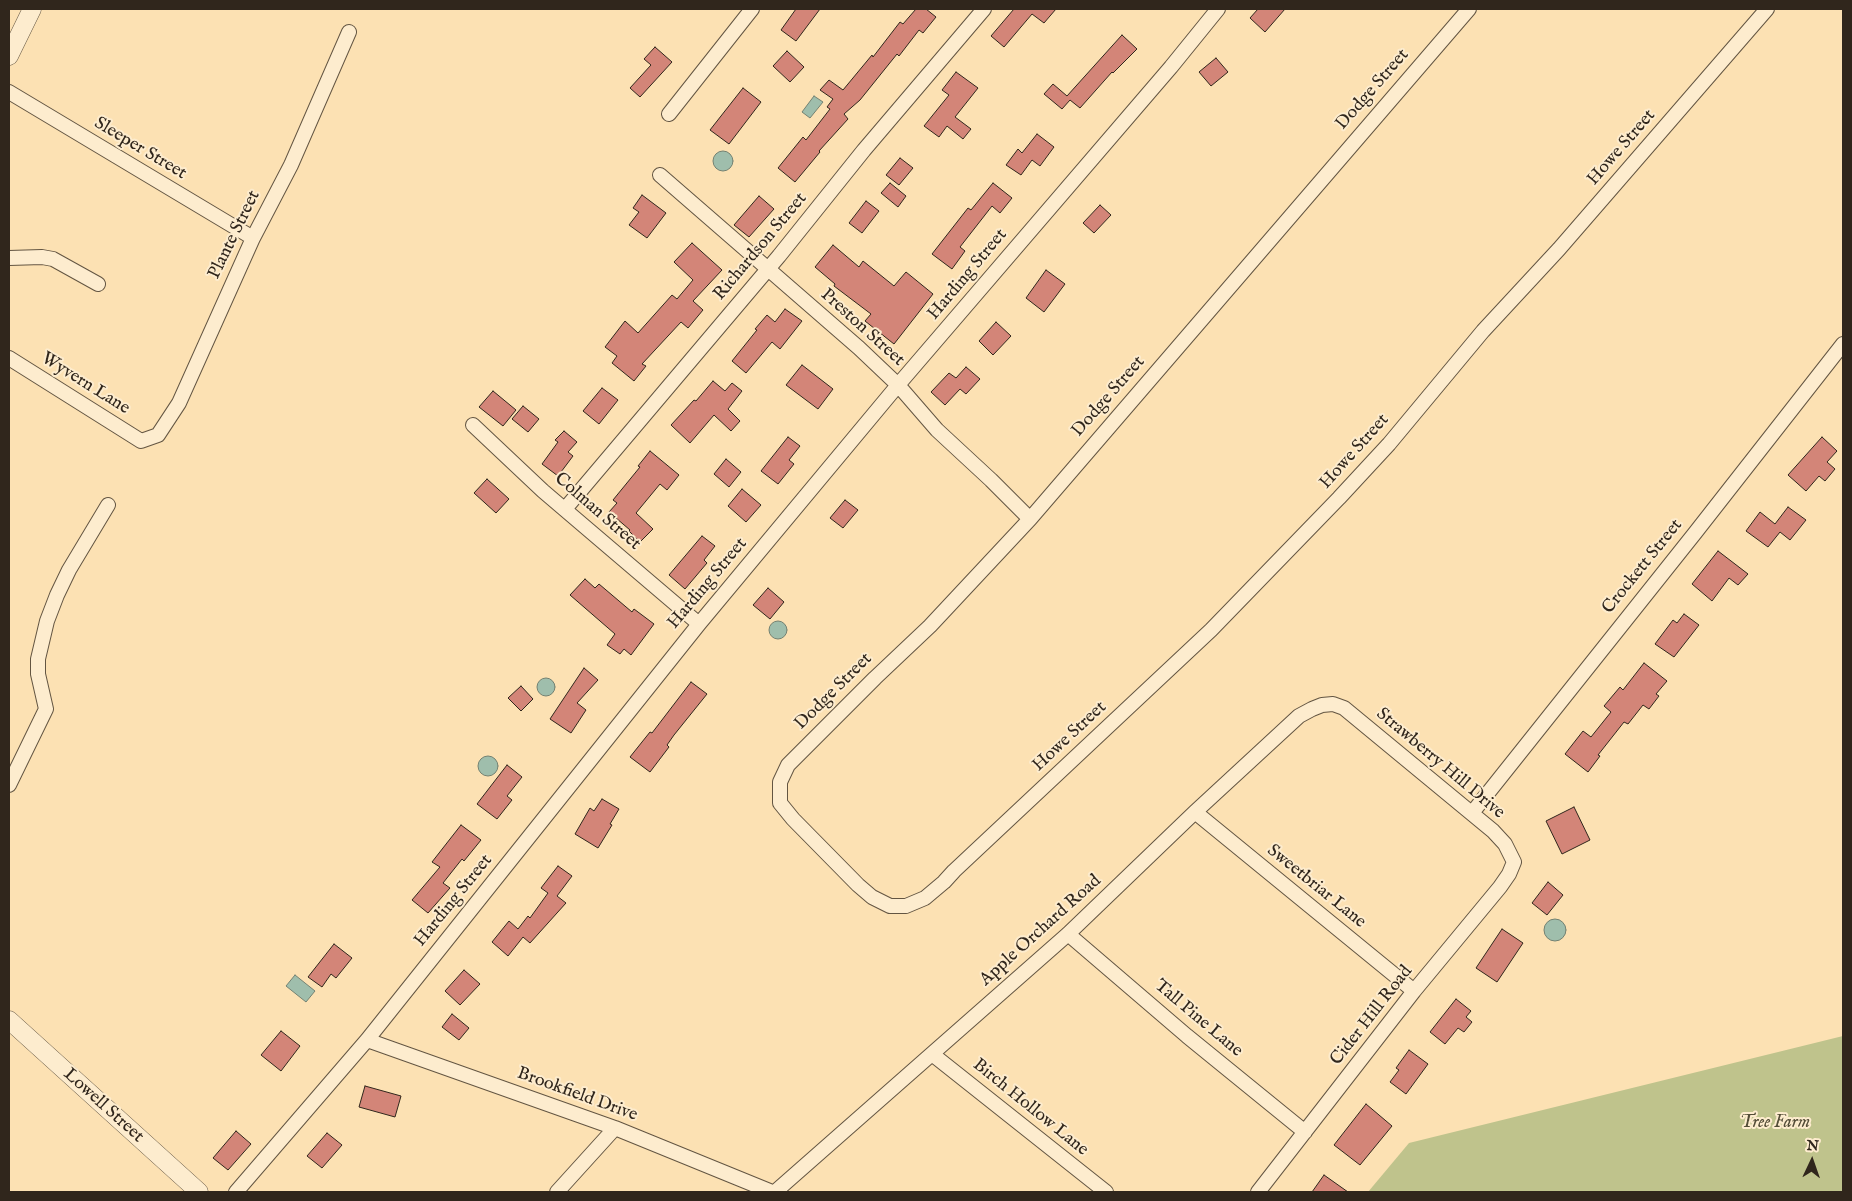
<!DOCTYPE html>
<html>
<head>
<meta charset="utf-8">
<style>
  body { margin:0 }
  #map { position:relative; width:1852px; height:1201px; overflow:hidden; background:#fce1b3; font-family:"IM FELL English",serif }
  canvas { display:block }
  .frame { position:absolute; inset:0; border:10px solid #30261c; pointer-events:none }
  .north { position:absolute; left:1787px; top:1136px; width:50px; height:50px; -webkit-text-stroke:4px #fdecce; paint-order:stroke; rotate:3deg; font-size:14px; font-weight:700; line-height:20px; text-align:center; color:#30261c }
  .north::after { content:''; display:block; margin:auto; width:18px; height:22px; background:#30261c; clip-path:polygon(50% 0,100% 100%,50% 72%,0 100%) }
</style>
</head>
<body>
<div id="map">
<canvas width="1852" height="1201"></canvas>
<div class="frame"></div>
<div class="north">N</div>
</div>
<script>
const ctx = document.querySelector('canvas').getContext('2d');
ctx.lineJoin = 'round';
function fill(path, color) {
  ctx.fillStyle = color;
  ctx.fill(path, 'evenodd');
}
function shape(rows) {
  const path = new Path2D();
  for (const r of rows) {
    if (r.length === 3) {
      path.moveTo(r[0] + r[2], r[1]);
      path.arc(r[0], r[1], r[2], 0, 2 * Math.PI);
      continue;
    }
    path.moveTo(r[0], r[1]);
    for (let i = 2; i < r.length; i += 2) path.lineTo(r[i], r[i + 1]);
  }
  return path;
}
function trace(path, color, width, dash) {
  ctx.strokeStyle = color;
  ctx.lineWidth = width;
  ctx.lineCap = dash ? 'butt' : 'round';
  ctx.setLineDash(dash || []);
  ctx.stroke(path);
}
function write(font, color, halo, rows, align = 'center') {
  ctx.font = font + ' "IM FELL English",serif';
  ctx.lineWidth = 4;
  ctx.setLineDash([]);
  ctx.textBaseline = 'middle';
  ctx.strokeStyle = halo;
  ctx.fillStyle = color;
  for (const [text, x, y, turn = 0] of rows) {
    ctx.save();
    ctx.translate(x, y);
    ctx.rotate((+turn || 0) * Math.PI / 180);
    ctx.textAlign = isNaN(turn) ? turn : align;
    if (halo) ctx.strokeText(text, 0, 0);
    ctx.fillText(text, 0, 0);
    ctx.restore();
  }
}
const green = shape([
  [1843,1036,1843,1192,1368,1192,1409,1143]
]);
const water = shape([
  [814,96,823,102,810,118,802,112,814,96],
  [723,161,10],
  [778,630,9],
  [546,687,9],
  [488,766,10],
  [1555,930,11],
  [295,975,315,991,306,1002,286,986,295,975]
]);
const building = shape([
  [796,9,820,9,796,41,781,30,796,9],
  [916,9,926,9,936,17,923,33,919,30,899,56,897,54,860,100,844,114,848,119,819,151,820,152,795,182,778,168,803,137,806,140,830,109,827,107,833,99,820,90,829,80,843,90,872,55,873,57,900,22,903,24,916,9],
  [1014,9,1056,9,1044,23,1032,14,1004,47,991,36,1014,9],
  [1258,9,1285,9,1265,32,1250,18,1258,9],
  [1122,35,1137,49,1113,73,1112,72,1080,108,1070,100,1062,109,1044,94,1053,84,1067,96,1122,35],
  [655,47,672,62,640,97,630,88,651,65,644,59,655,47],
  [787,51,804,67,790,82,773,66,787,51],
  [1216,58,1228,72,1211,86,1199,72,1216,58],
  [956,72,978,88,955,117,971,129,963,139,947,126,939,137,924,126,949,95,942,90,956,72],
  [743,88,761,102,729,144,710,130,743,88],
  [1037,134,1054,147,1040,166,1032,160,1021,175,1006,165,1018,149,1022,153,1037,134],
  [900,158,913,168,899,185,886,175,900,158],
  [890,183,906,196,898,207,881,193,890,183],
  [993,183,1012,198,1000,213,992,206,960,247,965,251,952,269,932,254,968,208,971,210,993,183],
  [642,195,666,213,647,238,629,225,639,212,633,208,642,195],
  [759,196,774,209,749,237,734,225,759,196],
  [866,201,879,211,862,233,849,223,866,201],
  [1100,205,1111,215,1094,233,1083,223,1100,205],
  [692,243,722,270,693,301,703,310,688,328,681,322,642,364,646,366,634,381,612,363,617,356,605,347,625,321,638,333,672,295,677,299,693,280,674,262,692,243],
  [833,245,859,267,863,261,894,286,906,272,933,294,894,344,865,321,871,314,834,286,835,284,815,267,833,245],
  [1046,270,1065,284,1044,312,1026,298,1046,270],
  [785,309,802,321,780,349,772,342,746,373,732,361,757,330,755,329,767,315,775,322,785,309],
  [996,322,1011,336,993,355,979,341,996,322],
  [802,365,833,389,818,409,786,385,802,365],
  [966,367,980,379,966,394,960,389,945,405,931,392,949,373,956,378,966,367],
  [713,381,725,391,732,383,742,391,728,409,740,421,731,431,714,415,690,443,671,425,694,400,696,401,713,381],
  [602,388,618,400,599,424,583,411,602,388],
  [493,391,516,410,503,426,479,407,493,391],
  [523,406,539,419,528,432,512,419,523,406],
  [564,431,577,442,568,452,573,456,558,476,542,464,558,442,555,440,564,431],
  [788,437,800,446,789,460,794,464,778,484,761,471,788,437],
  [1822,437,1837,451,1827,462,1835,469,1825,481,1819,476,1806,491,1788,475,1822,437],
  [650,451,679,475,667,490,660,484,636,513,653,529,640,542,629,531,630,530,609,512,617,503,613,500,640,467,638,466,650,451],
  [726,459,741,472,729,487,714,474,726,459],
  [487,479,509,499,496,513,474,493,487,479],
  [742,489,761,505,746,522,728,506,742,489],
  [845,500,858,510,843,528,830,518,845,500],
  [1788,507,1806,520,1790,540,1780,532,1768,547,1746,531,1760,512,1775,524,1788,507],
  [702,536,715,546,704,560,707,563,685,589,669,575,702,536],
  [1718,551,1748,574,1738,585,1729,578,1712,601,1692,584,1718,551],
  [585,579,595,588,599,584,632,612,634,609,654,624,631,655,624,649,620,654,607,645,615,634,570,595,585,579],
  [768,588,784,602,770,619,753,605,768,588],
  [1684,614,1699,625,1674,657,1655,644,1673,620,1677,623,1684,614],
  [1644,663,1667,681,1656,694,1659,696,1649,709,1643,705,1628,724,1624,722,1598,755,1600,756,1588,772,1565,754,1583,731,1591,737,1611,712,1604,706,1620,687,1623,690,1644,663],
  [584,668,598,680,577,703,586,710,571,733,550,719,584,668],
  [691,682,707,694,674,735,667,745,669,747,650,772,630,757,650,732,652,733,691,682],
  [521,686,533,699,521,711,508,698,521,686],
  [507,765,522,777,507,796,512,800,497,819,477,804,507,765],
  [602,799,619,809,610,824,612,825,598,848,575,834,590,808,594,811,602,799],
  [1574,807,1590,840,1562,854,1546,821,1574,807],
  [461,825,481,840,464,861,462,859,443,883,450,888,428,913,412,900,440,867,432,862,461,825],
  [558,866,572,876,557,896,566,903,530,943,523,937,508,956,492,942,509,921,518,929,528,916,530,918,548,893,541,888,558,866],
  [1548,882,1563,895,1547,915,1532,903,1548,882],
  [1502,929,1523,943,1497,982,1476,968,1502,929],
  [334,944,352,958,336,978,331,974,322,987,308,977,334,944],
  [464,970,480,984,460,1005,445,991,464,970],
  [1456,999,1471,1011,1466,1017,1472,1022,1464,1032,1458,1028,1445,1044,1430,1032,1456,999],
  [452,1014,469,1028,459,1040,442,1027,452,1014],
  [281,1031,300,1046,281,1071,261,1055,281,1031],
  [1409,1050,1428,1064,1406,1094,1390,1082,1399,1070,1396,1068,1409,1050],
  [365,1086,401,1096,395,1117,359,1107,365,1086],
  [1366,1104,1392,1126,1360,1165,1334,1145,1366,1104],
  [236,1131,251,1144,228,1170,213,1158,236,1131],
  [327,1133,342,1145,322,1168,307,1156,327,1133],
  [1324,1175,1348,1192,1312,1192,1324,1175]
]);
const minor = shape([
  [1469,9,1030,519,930,626,875,678,788,765,780,782,780,803,793,819,858,885,872,897,890,906,906,906,925,898,944,882,954,871,1211,630,1339,498,1389,444,1483,331,1559,249,1767,9],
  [9,92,253,238],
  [669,114,752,9],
  [660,175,859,348,898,385,937,430,991,480,1030,519],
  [9,258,42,257,53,259,98,284],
  [9,358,141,441,158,435,179,403,253,238,291,165,349,32],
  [473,425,543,491,699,624],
  [565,509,779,256,864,150,984,9],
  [9,785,46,709,38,674,38,659,47,621,57,595,69,570,108,505],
  [1195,812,1414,991],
  [1472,813,1695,533,1843,344],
  [1068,934,1187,1036,1305,1132],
  [367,1040,615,1128,772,1192],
  [932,1054,1106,1192],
  [236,1192,367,1040,699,624,898,385,1171,67,1218,9],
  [557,1192,615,1128],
  [775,1192,1068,934,1195,812,1299,716,1312,709,1322,705,1333,704,1344,708,1493,831,1505,844,1514,862,1509,874,1500,887,1414,991,1258,1192]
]);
const tertiary = shape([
  [9,56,32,9],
  [9,1020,199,1192]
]);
const streetNames = [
  ["Dodge Street",1373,90,-49],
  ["Howe Street",1622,148,-49],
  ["Sleeper Street",140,149,31],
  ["Plante Street",235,235,-64],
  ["Richardson Street",761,247,-50],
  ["Harding Street",968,275,-50],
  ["Preston Street",862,328,42],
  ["Wyvern Lane",85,384,32],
  ["Dodge Street",1109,397,-49],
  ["Howe Street",1355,452,-48],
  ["Colman Street",597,512,41],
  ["Crockett Street",1643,567,-51],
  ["Harding Street",708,584,-50],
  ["Dodge Street",834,692,-45],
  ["Howe Street",1070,737,-43],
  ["Strawberry Hill Drive",1440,764,40],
  ["Sweetbriar Lane",1316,887,39],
  ["Harding Street",454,901,-51],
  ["Apple Orchard Road",1041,931,-42],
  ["Cider Hill Road",1372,1016,-52],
  ["Tall Pine Lane",1198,1019,40],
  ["Brookfield Drive",577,1095,20],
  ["Lowell Street",103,1106,42],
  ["Birch Hollow Lane",1030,1108,39]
];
const parkNames = [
  ["Tree Farm",1775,1123]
];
fill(green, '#bfc38c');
fill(water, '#9fbeac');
trace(water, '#738172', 1);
fill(building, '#d38578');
trace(building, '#30261c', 1);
trace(minor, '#635542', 16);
trace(tertiary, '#635542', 19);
trace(minor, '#fdecce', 14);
trace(tertiary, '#fdecce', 18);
write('18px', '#30261c', '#fdecce', streetNames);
write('italic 18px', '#544d38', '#fdecce', parkNames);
</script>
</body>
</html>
